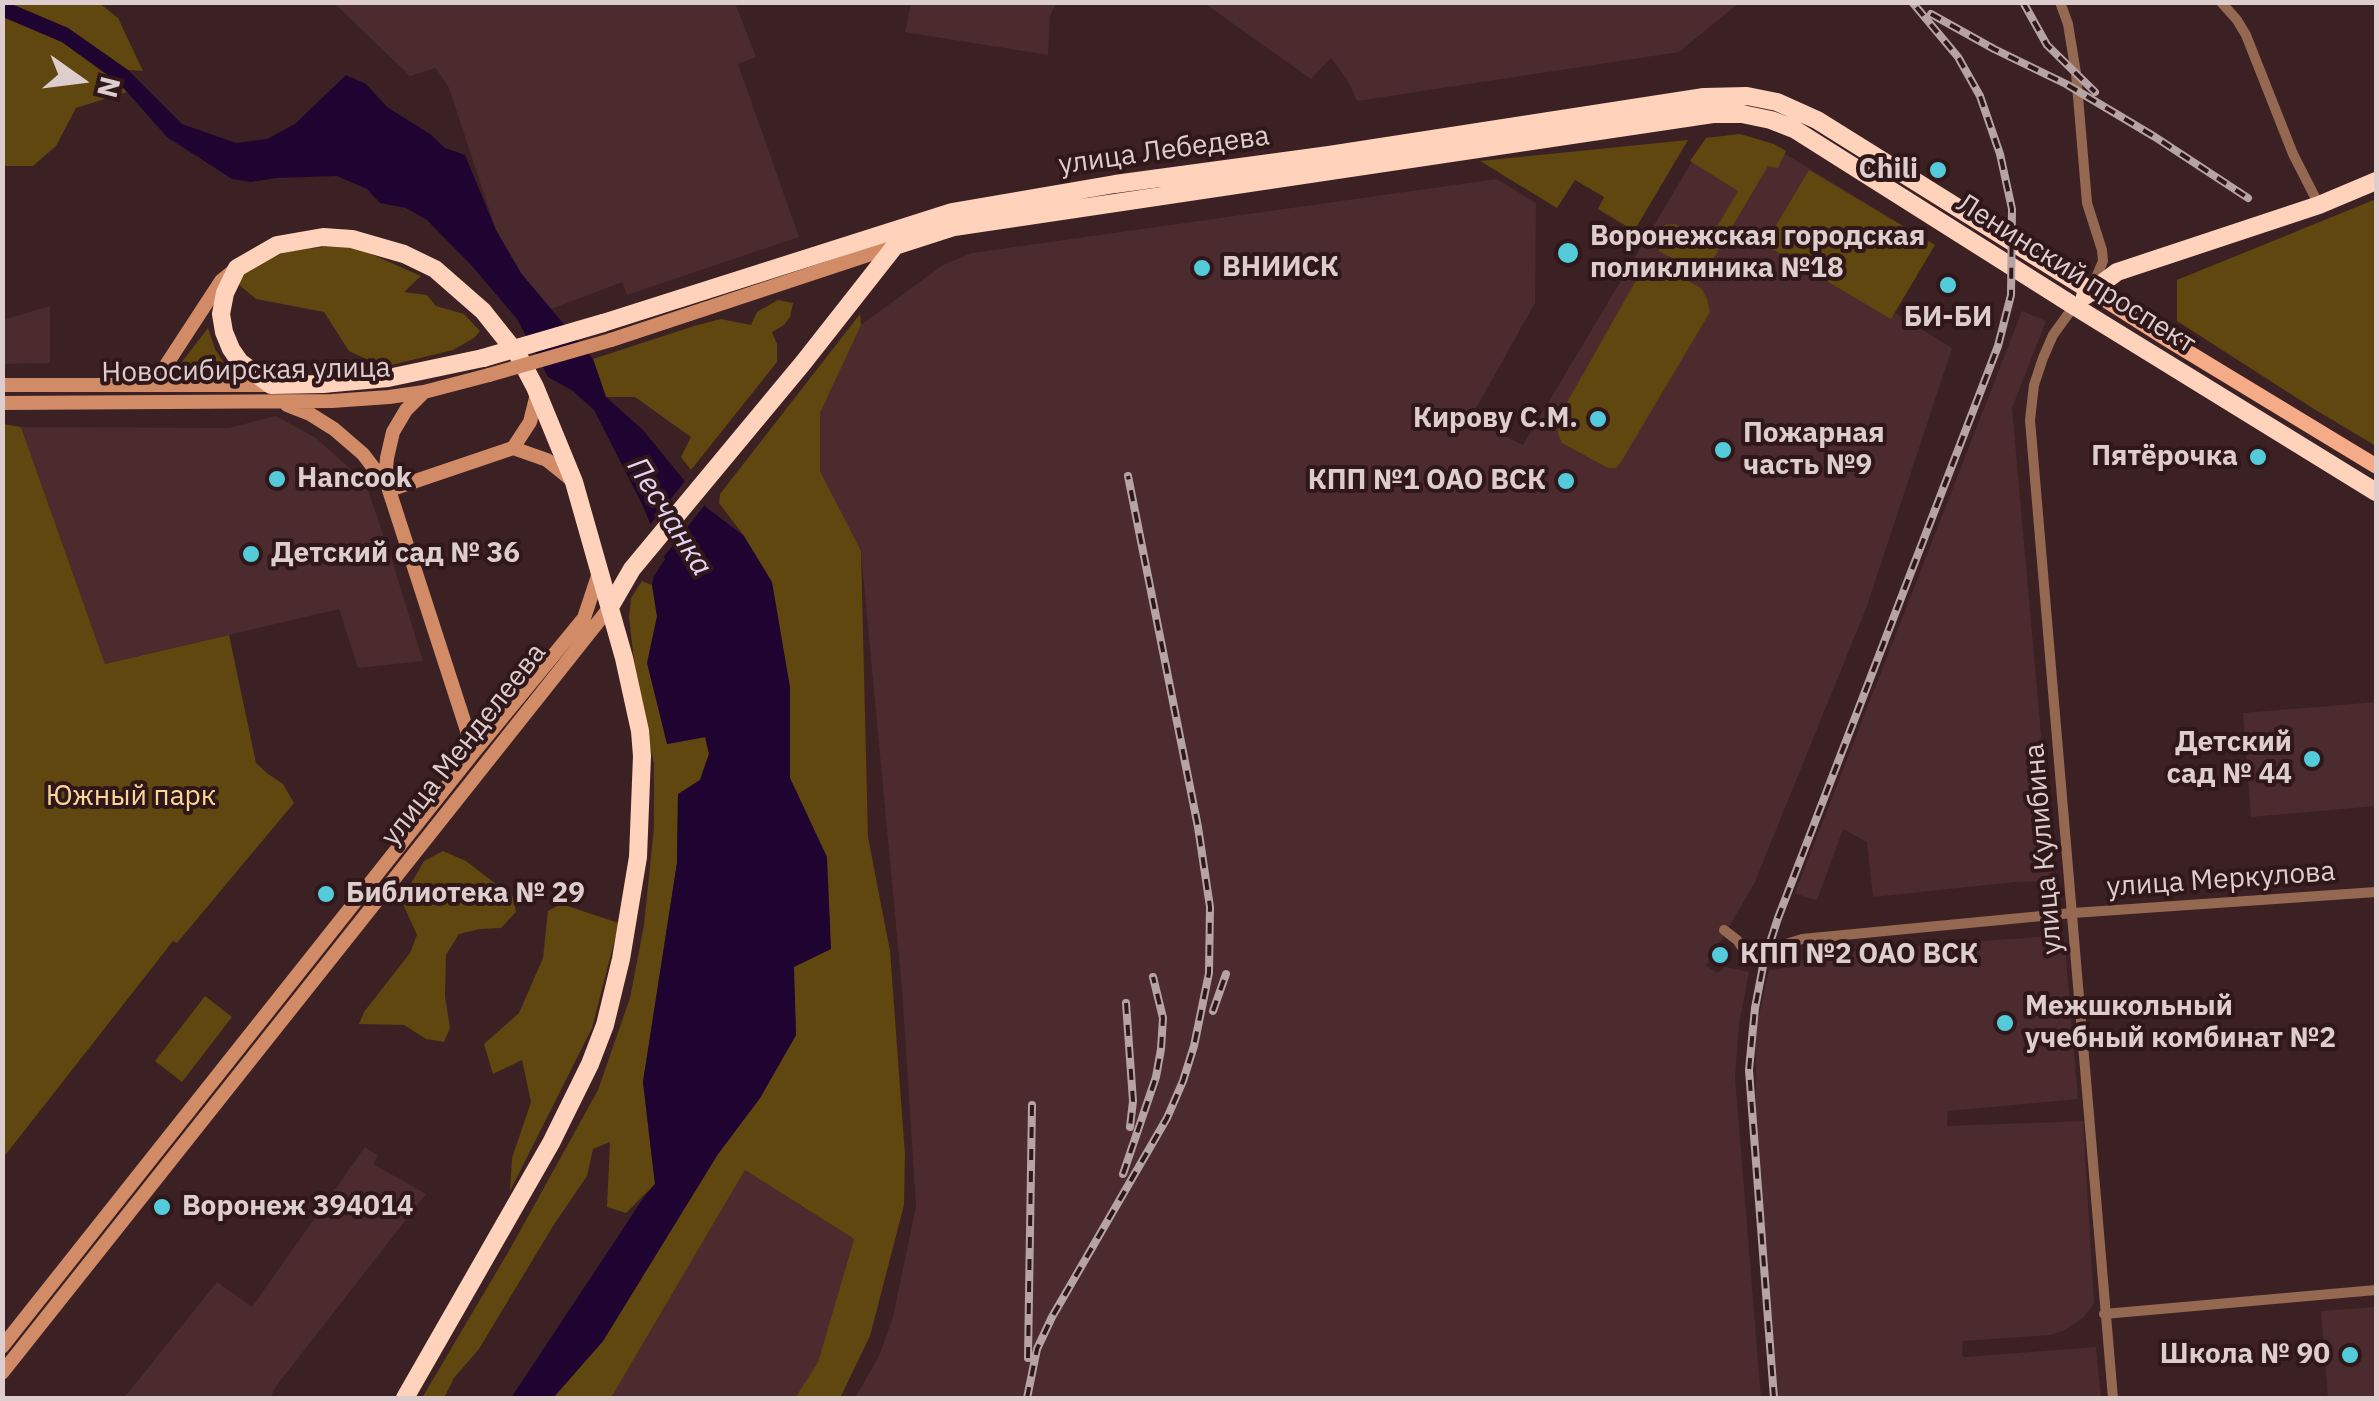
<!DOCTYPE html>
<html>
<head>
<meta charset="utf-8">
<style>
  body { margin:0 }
  #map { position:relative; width:2379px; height:1401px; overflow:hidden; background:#3b2123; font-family:"IBM Plex Sans",sans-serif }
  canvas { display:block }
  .frame { position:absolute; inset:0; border:5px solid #decdcd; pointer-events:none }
  .north { position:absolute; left:30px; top:30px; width:100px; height:100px; -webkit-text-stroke:8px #30181a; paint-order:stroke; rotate:104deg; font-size:28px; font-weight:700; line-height:40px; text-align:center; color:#decdcd }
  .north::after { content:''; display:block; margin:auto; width:35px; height:45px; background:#decdcd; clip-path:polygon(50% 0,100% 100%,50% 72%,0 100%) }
</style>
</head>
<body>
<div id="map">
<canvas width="2379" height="1401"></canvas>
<div class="frame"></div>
<div class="north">N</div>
</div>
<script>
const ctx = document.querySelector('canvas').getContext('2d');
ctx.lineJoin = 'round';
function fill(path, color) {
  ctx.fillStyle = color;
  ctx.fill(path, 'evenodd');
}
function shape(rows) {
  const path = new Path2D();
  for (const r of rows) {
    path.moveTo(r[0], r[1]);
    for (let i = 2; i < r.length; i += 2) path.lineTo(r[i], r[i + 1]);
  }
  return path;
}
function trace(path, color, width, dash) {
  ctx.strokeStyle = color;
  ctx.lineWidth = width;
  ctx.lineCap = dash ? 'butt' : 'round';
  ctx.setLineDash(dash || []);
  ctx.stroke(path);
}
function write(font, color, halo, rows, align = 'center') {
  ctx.font = font + ' "IBM Plex Sans",sans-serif';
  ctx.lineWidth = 8;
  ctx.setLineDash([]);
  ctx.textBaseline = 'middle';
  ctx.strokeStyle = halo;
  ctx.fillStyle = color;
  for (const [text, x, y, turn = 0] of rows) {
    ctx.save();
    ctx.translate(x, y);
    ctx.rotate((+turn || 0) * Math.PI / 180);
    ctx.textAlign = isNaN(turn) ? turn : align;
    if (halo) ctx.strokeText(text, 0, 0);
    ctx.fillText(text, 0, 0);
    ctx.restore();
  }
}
const built = shape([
  [334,3,735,3,756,57,738,64,799,237,627,295,622,282,551,309,521,274,496,230,449,88,436,68,410,76],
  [911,3,1056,3,1050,16,1048,55,905,32],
  [1204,3,1739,3,1679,52,1357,101,1348,81,1331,58,1311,79],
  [1740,134,1774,147,1929,242,1889,309,1952,348,1867,606,1754,884,1706,966,1718,973,1725,967,1749,972,1739,1025,1735,1077,1761,1398,855,1398,879,1356,893,1317,916,1206,902,989,861,552,820,471,820,413,842,361,861,325,943,265,972,253,1497,179,1536,203,1535,303,1475,410,1482,425,1523,445,1706,138],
  [50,306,50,363,3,364,3,320],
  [2022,311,2046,321,2012,408,2054,881,2015,882,1873,897,1867,842,1843,829,1817,900,1805,897,1795,893],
  [276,416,316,438,365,482,391,557,423,661,358,668,339,609,105,664,21,427,229,428],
  [2376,702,2376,806,2251,817,2243,713],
  [2064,935,2078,1099,1948,1111,1947,1126,2083,1121,2094,1303,2084,1317,2065,1330,2051,1335,1963,1341,1962,1355,1965,1357,2096,1347,2101,1398,1776,1398,1756,1136,1756,1029,1769,970,1794,967,1809,954],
  [365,1147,378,1156,373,1164,426,1194,277,1385,270,1398,124,1398,217,1282,252,1307],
  [745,1170,854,1239,818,1362,795,1398,611,1398],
  [2376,1307,2376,1398,2328,1398,2321,1311]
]);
const green = shape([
  [9,3,99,3,118,18,143,71,128,70,68,28],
  [3,17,62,42,118,83,127,92,76,108,56,146,33,166,3,166],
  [1740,134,1774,144,1786,151,1778,168,1768,166,1705,273,1693,270,1659,251,1656,240,1659,231,1665,225,1675,224,1708,242,1738,191,1690,161,1706,138],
  [1688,140,1634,231,1598,209,1604,197,1575,180,1557,208,1480,161],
  [1809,170,1935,245,1891,319,1769,247,1768,239],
  [2376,199,2376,446,2314,409,2177,321,2177,280],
  [338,245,355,247,421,276,404,292,427,295,436,306,464,314,480,331,474,338,453,350,383,367,349,351,324,312,256,299,238,284,245,271,284,252],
  [1647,261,1651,261,1701,288,1707,299,1710,312,1621,462,1616,468,1608,468,1562,443,1558,434,1559,420,1565,406],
  [778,300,793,303,790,317,784,325,772,332,777,344,777,362,691,470,681,457,691,437,635,397,606,397,593,359,694,326,721,319,751,325,757,312],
  [860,314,861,325,820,413,820,471,861,551,868,837,890,951,905,1155,904,1205,870,1336,840,1398,795,1398,818,1362,854,1239,745,1170,611,1398,553,1398,603,1341,718,1154,760,1098,796,1035,793,967,826,857,790,778,790,687,744,536,719,503,720,494],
  [208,328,215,349,229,371,182,372,178,369,181,363],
  [3,424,21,427,105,664,229,635,256,763,268,774,283,784,294,803,177,943,173,941,3,1158],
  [642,581,652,585,657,616,667,744,706,737,709,754,700,780,678,795,677,863,643,1082,655,1184,626,1213,607,1207,610,1142,593,1149,587,1176,553,1226,479,1349,454,1378,444,1398,422,1398,510,1249,598,1090,630,998,644,925,654,827,654,764,637,686,629,618,631,598],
  [443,851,466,861,513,897,516,912,501,928,480,929,459,934,446,955,445,996,450,1028,444,1042,426,1039,404,1025,359,1024,364,1012,410,953,417,935,403,904,409,887,424,861],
  [561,904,619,923,592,1028,510,1191,512,1158,531,1102,522,1060,493,1074,484,1044,519,1013,543,958,548,911],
  [205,996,232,1017,182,1082,155,1061]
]);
const water = shape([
  [2,3,9,3,68,28,128,70,182,124,236,143,267,139,295,124,346,75,366,84,387,107,430,134,445,148,465,155,496,230,521,273,593,359,606,397,643,430,706,507,744,536,772,582,790,687,790,778,827,857,831,949,794,967,796,1035,760,1098,718,1154,603,1341,553,1398,511,1398,644,1197,655,1184,643,1082,677,863,678,794,700,780,709,754,705,737,667,744,647,663,657,616,652,585,654,576,665,559,642,504,594,410,573,391,548,377,517,319,472,266,427,220,406,208,380,203,367,189,337,176,276,178,251,182,232,179,167,137,119,83,62,42,3,17]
]);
const pier = shape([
  [688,477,708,501,650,574,660,559,647,529]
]);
const street = shape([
  [2060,2,2068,24,2076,73,2087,203,2102,250,2103,261,2093,285],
  [2221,2,2237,20,2246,35,2293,154,2319,205],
  [2074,306,2053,335,2043,358,2034,385,2030,420,2113,1398],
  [1724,930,1737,940,1748,956,1802,939,2073,913,2376,892],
  [2104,1314,2376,1290]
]);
const secondary = shape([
  [611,340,895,246],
  [2,385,270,385],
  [153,385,221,281,232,272],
  [424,392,406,410,393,432,387,458,386,471,389,490,474,752],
  [2,403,332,401,389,397,424,392,489,375],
  [287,405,310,414,334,429,363,454,386,484],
  [513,448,547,460,573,481],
  [389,490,513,448,530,422,536,398,536,391],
  [2,1347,474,752,584,618,599,573],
  [2,1373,610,607]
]);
const primary = shape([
  [2091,291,2165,338,2376,466]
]);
const highway = shape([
  [2085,296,2117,272,2319,205,2376,181],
  [603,323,952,212,1115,184,1329,155,1704,97,1747,96,1777,102,1817,120,2091,291],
  [610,607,632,569,803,363,895,246,954,227,1713,114,1742,114,1771,120,1794,129,2074,306,2376,492],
  [405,1398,551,1143,590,1064,605,1025,621,959,638,857,642,756,640,731,624,658,574,482,535,387,518,355,483,311,435,269,404,254,352,239,323,237,277,245,237,268,225,293,221,314,224,332,231,349,240,362,271,385,323,384,388,378,483,358]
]);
const rail = shape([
  [2023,2,2047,45,2095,92],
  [1931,14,1994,49,2066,84,2155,137,2248,198],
  [1126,1003,1133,1101,1130,1127],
  [1213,1011,1226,974],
  [1123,1174,1156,1077,1161,1049,1163,1018,1153,977],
  [1028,1358,1032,1105],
  [1027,1398,1037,1349,1052,1317,1167,1118,1183,1081,1194,1046,1209,973,1210,907,1198,827,1128,476],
  [1774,1398,1749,1070,1755,1008,1764,961,1778,918,1998,346,2011,295,2012,209,2000,154,1980,96,1958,57,1912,2]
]);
const secondaryBridge = shape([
  [489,375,611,340]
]);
const highwayBridge = shape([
  [483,358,603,323]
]);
const markers = [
  [1938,170,10,"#53cbdb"],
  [1568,253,12,"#53cbdb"],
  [1202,268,10,"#53cbdb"],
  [1948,285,10,"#53cbdb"],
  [1598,419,10,"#53cbdb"],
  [1723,450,10,"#53cbdb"],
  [2258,457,10,"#53cbdb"],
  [277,479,10,"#53cbdb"],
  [1566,481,10,"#53cbdb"],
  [251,554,10,"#53cbdb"],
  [2312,759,10,"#53cbdb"],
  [326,894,10,"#53cbdb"],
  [1720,955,10,"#53cbdb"],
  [2005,1023,10,"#53cbdb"],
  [162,1207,10,"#53cbdb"],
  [2350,1355,10,"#53cbdb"]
];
const streetNames = [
  ["улица Лебедева",1164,151,-8],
  ["Ленинский проспект",2076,274,32],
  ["Новосибирская улица",246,371,-1],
  ["улица Менделеева",464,745,-52],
  ["улица Кулибина",2044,849,-95],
  ["улица Меркулова",2221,880,-4]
];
const poiNames = [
  ["Chili",1918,170,"right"],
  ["Воронежская городская",1590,237],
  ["поликлиника №18",1590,269],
  ["ВНИИСК",1222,268],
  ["БИ-БИ",1948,318,"center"],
  ["Кирову С.М.",1578,419,"right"],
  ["Пожарная",1743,434],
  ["часть №9",1743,466],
  ["Пятёрочка",2238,457,"right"],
  ["Hancook",297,479],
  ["КПП №1 ОАО ВСК",1546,481,"right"],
  ["Детский сад № 36",271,554],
  ["Детский",2292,743,"right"],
  ["сад № 44",2292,775,"right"],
  ["Библиотека № 29",346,894],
  ["КПП №2 ОАО ВСК",1740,955],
  ["Межшкольный",2025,1007],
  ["учебный комбинат №2",2025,1039],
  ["Воронеж 394014",182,1207],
  ["Школа № 90",2330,1355,"right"]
];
const parkNames = [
  ["Южный парк",131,797]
];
const waterNames = [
  ["Песчанка",669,517,58]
];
fill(built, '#4b2b2e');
fill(green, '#60460f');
fill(water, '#1f0431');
fill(pier, '#3b2123');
trace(street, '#956852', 10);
trace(secondary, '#d18b67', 14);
trace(primary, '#f5ab87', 15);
trace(highway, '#ffd2bc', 18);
trace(rail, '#b6a3a4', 8);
trace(rail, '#30181a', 4, [11]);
trace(secondaryBridge, '#d18b67', 14);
trace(highwayBridge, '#ffd2bc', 18);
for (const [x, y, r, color] of markers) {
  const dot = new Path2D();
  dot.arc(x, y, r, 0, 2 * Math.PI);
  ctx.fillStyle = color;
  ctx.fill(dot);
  trace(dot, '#30181a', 4);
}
write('28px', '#decdcd', '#30181a', streetNames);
write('bold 28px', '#decdcd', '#30181a', poiNames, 'left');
write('28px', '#fdd795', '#30181a', parkNames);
write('italic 30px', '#e3d4f4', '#30181a', waterNames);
</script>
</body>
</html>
